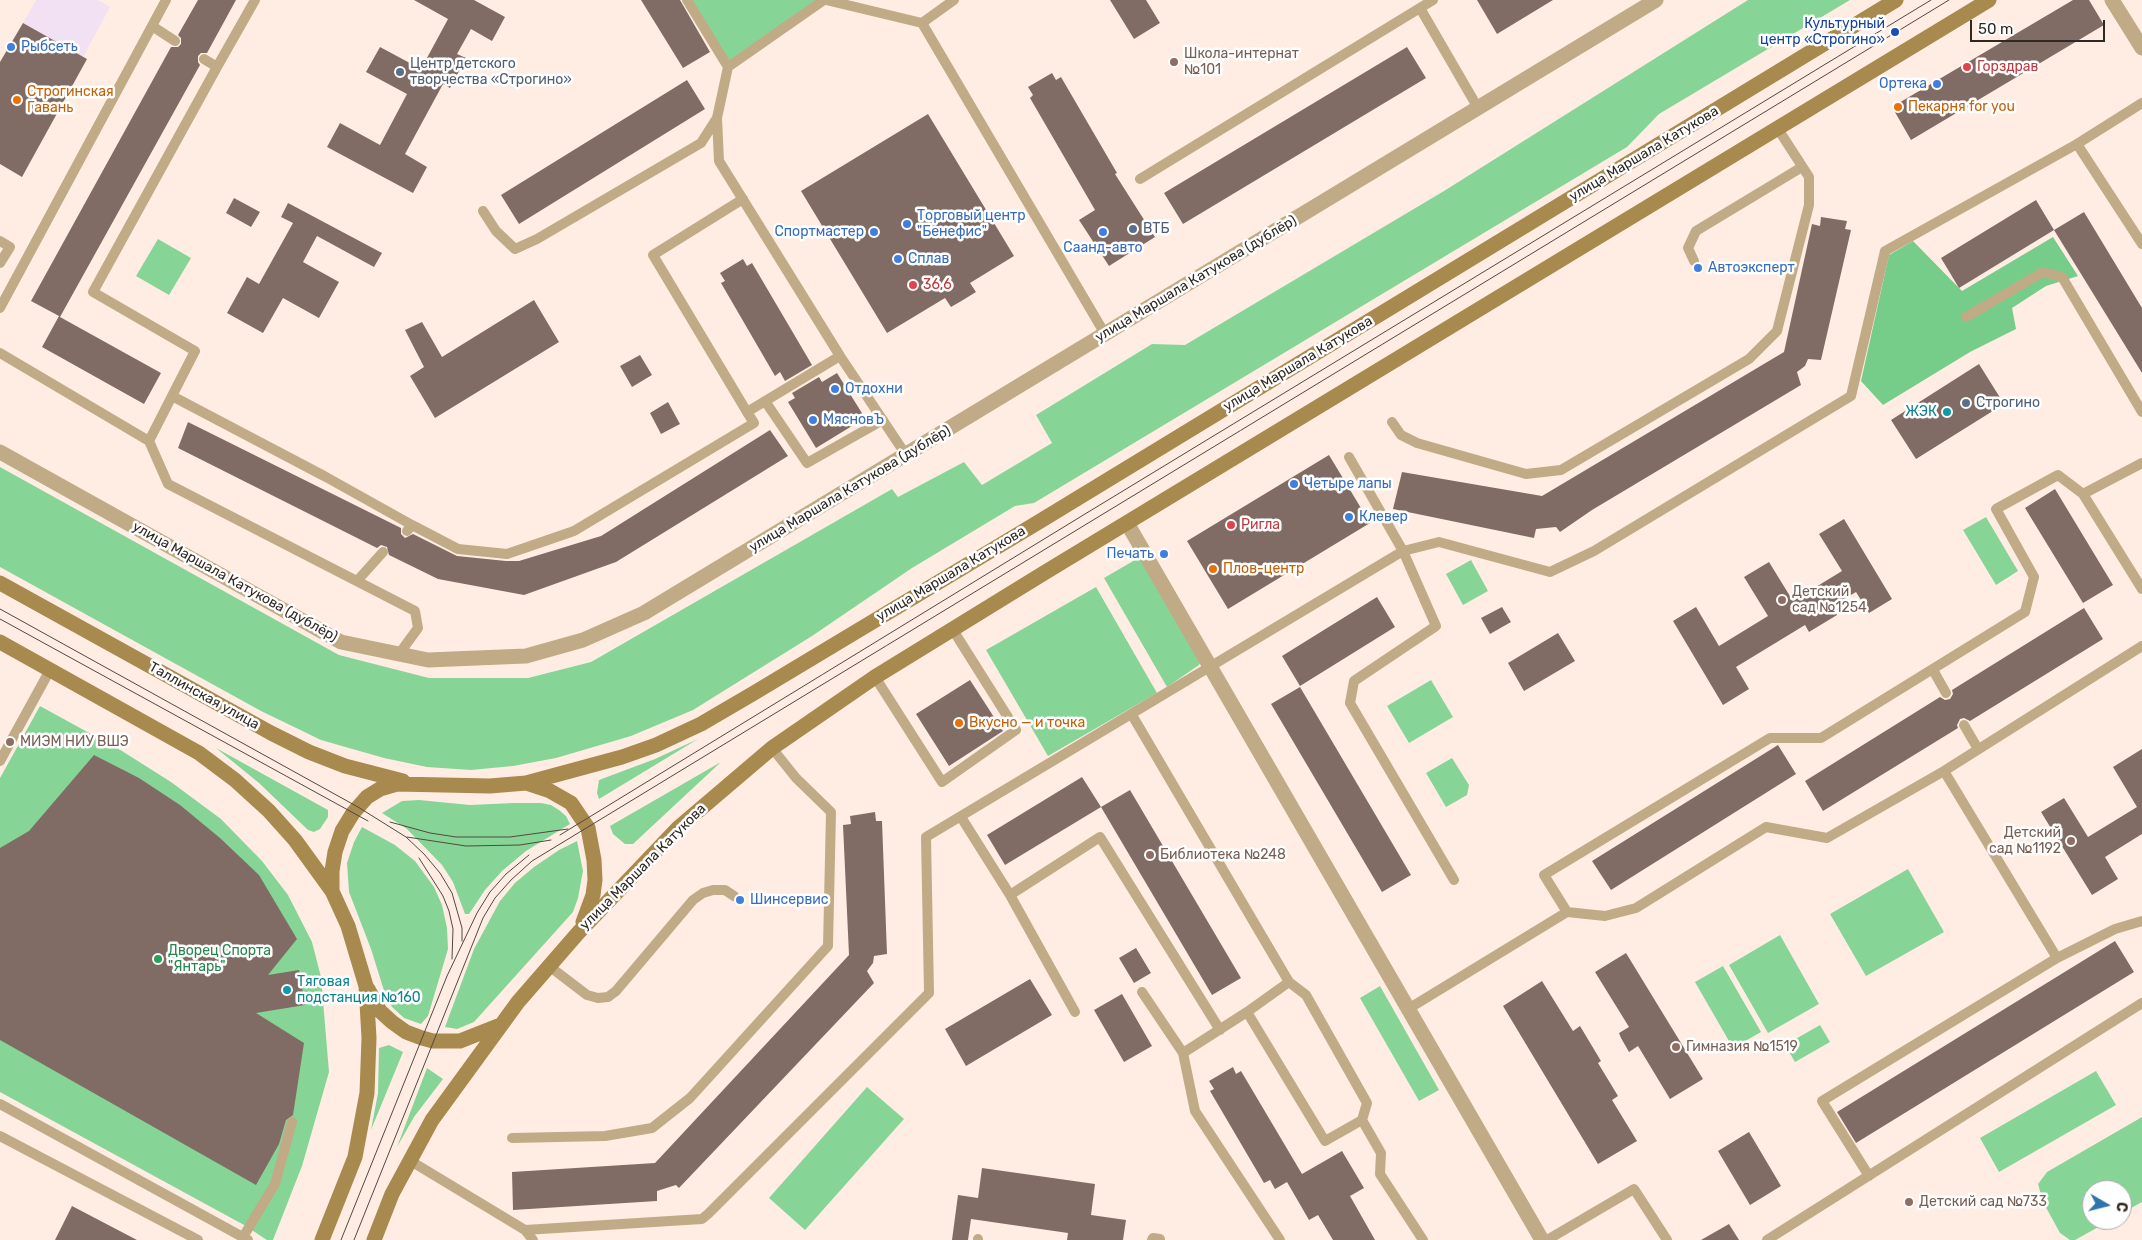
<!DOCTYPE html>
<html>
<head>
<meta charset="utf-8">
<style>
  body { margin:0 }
  #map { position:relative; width:2142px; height:1240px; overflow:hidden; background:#ffede3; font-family:Rubik,sans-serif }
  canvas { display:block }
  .north { position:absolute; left:2082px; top:1180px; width:50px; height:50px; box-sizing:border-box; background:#fff; border:1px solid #aca9a7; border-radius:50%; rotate:98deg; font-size:14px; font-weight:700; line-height:20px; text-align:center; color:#302823 }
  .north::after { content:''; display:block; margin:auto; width:18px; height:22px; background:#2e75a9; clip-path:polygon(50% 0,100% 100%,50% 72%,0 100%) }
  .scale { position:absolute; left:1970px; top:20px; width:135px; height:22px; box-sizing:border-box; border:2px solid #302823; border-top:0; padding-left:6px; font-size:15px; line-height:18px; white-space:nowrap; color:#302823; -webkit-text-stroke:4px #fff; paint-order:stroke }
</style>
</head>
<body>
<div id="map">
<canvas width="2142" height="1240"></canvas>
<div class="north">С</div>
<div class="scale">50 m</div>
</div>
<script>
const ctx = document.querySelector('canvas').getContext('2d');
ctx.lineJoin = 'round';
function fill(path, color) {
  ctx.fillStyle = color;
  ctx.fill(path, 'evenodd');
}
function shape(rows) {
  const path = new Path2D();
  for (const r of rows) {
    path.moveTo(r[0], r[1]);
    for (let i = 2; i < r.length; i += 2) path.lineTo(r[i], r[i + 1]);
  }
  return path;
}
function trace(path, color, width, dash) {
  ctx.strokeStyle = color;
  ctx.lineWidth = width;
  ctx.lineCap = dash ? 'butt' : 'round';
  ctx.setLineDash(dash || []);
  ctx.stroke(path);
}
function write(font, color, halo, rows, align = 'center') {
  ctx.font = font + ' Rubik,sans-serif';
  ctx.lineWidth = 5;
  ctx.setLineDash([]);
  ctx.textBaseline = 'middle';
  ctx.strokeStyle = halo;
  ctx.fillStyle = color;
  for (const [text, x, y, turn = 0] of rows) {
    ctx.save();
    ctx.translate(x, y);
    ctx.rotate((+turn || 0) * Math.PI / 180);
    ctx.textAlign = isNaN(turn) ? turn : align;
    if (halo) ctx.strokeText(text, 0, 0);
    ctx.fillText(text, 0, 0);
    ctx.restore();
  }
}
const commercial = shape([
  [36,0,98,0,110,7,83,57,23,23]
]);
const green = shape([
  [687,0,824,0,728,67],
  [1748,0,1850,0,1659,114,1627,147,1034,503,1015,506,912,568,812,636,693,710,631,736,556,758,513,766,471,770,427,767,384,758,321,740,261,711,0,567,0,467,339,655,429,678,528,678,591,662,892,489,898,497,964,462,982,485,1052,443,1036,415,1152,344,1185,345,1444,191],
  [158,239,191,258,169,295,136,276],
  [1986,517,2018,571,1996,585,1963,530],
  [1140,557,1201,661,1199,665,1167,687,1104,578],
  [1471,560,1488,591,1463,605,1446,574],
  [1096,587,1157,693,1048,756,986,650],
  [1431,680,1453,717,1409,743,1387,706],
  [40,706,122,751,171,782,221,819,262,861,288,895,312,942,321,977,329,1072,302,1166,273,1240,267,1240,244,1225,0,1092,0,778],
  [698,739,599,799,597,793,599,780,655,759],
  [216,748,328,810,328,817,320,829,314,832,308,830,259,783],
  [1452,758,1469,785,1467,795,1446,807,1426,773],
  [721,762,633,844,625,844,613,834,610,826],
  [419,800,470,805,514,803,541,803,551,805,559,810,566,816,570,824,526,851,502,871,485,890,469,914,465,914,453,882,442,865,407,829,382,813,402,801],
  [362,827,395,845,415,861,434,887,442,905,447,928,448,949,428,1016,421,1024,404,1018,392,1007,386,997,371,949,349,892,347,863,354,842],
  [577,841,583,871,578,898,573,912,474,1022,457,1029,445,1027,474,949,500,901,515,883,534,867,559,850],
  [1908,869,1944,932,1866,976,1830,914],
  [1780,935,1819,1004,1768,1033,1729,965],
  [1723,966,1761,1032,1733,1048,1695,982],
  [1380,986,1439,1090,1419,1101,1360,998],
  [1820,1025,1830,1042,1795,1062,1785,1045],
  [389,1045,403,1052,371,1130,378,1093,379,1048],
  [427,1068,443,1079,414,1117,397,1147],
  [2096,1071,2116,1105,1999,1172,1980,1138],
  [867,1087,904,1119,805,1230,769,1198],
  [2142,1117,2142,1202,2122,1213,2122,1190,2092,1190,2092,1220,2111,1220,2075,1240,2070,1240,2060,1233,2043,1202,2038,1184,2047,1172]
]);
const forest = shape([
  [2053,237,2078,276,2046,286,2012,308,2016,329,1970,352,1883,405,1861,381,1889,255,1913,241,1962,291]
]);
const building = shape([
  [198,0,236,0,207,53,201,53,198,56,198,62,200,65,60,317,161,373,144,404,42,347,59,316,31,301,171,47,178,47,181,44,181,38,178,35],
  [414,0,474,0,505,17,492,41,471,29,457,54,466,58,450,88,443,84,405,154,427,167,413,193,327,147,340,123,380,145,407,94,366,72,380,47,421,69,448,19],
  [641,0,680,0,710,52,683,68],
  [1110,0,1146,0,1160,23,1134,39],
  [1477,0,1553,0,1497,34],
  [2073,0,2089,0,2104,25,1911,140,1892,107],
  [23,23,87,59,22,177,0,164,0,62],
  [1407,47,1426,78,1183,224,1164,193],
  [1052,73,1056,80,1061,77,1117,173,1115,174,1155,237,1109,266,1079,220,1095,210,1030,98,1033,95,1028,87],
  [687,80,705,109,519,224,501,195],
  [928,114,1014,256,970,283,976,292,963,300,951,307,945,298,887,333,801,191],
  [234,198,260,212,251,227,226,213],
  [2036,200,2054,230,1959,288,1941,258],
  [288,203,382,253,374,267,317,236,303,262,339,282,319,318,283,298,263,333,227,313,247,277,259,284,293,223,281,217],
  [2084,212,2142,308,2142,373,2054,230],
  [1821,217,1847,221,1845,229,1851,230,1821,360,1808,359,1805,366,1797,372,1801,385,1592,510,1560,532,1556,527,1536,529,1534,538,1393,509,1402,472,1542,496,1784,352,1812,224,1820,226],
  [743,259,747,266,752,263,812,365,785,381,780,372,775,376,721,283,725,281,720,273],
  [534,300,559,342,435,418,410,376,424,367,405,330,422,322,442,357],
  [640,355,652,375,632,387,620,366],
  [1979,364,2004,404,1916,459,1891,420],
  [837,373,865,418,816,448,788,402,795,398,792,393,819,377,822,382],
  [668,402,680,424,661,434,650,413],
  [188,422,401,528,401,534,405,538,413,534,457,556,506,561,519,561,601,536,770,430,788,456,616,562,524,595,438,579,389,555,387,547,381,545,377,548,178,448],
  [1329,455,1370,523,1228,609,1187,541],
  [2055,489,2113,585,2083,603,2025,508],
  [1844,519,1892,599,1869,613,1856,592,1832,606,1837,615,1809,632,1805,625,1736,667,1749,689,1723,705,1673,621,1696,607,1719,646,1768,616,1744,577,1769,562,1793,601,1842,571,1819,534],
  [1377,597,1395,627,1300,686,1282,656],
  [1502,607,1511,622,1490,634,1481,618],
  [2084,608,2103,639,1970,721,1964,718,1960,719,1957,725,1958,728,1823,811,1805,781,1940,697,1945,700,1950,699,1953,694,1952,690],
  [1558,633,1575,661,1524,691,1508,663],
  [970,680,1003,731,949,766,916,714],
  [1300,687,1411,875,1382,892,1271,704],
  [1778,745,1796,774,1611,890,1592,861],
  [2142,749,2142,834,2105,857,2118,879,2092,895,2041,812,2064,798,2088,837,2137,807,2113,767],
  [94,755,139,778,180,805,220,838,259,875,297,939,268,975,299,970,305,1005,256,1013,304,1043,293,1115,286,1120,279,1144,256,1185,0,1040,0,848,29,831],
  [1082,777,1101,807,1005,865,987,835],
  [1130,790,1241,978,1212,995,1101,807],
  [875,812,876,821,882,821,887,954,874,956,873,963,867,971,874,983,679,1188,676,1185,657,1191,657,1201,513,1210,512,1172,655,1163,849,955,843,825,851,824,850,816],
  [2115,941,2134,972,1856,1143,1837,1112],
  [1136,948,1151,973,1134,983,1119,958],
  [1626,953,1703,1079,1670,1099,1638,1046,1629,1052,1621,1038,1619,1033,1629,1027,1595,972],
  [1030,979,1052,1015,966,1066,945,1029],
  [1542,981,1573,1031,1580,1026,1601,1061,1598,1063,1618,1096,1612,1100,1637,1141,1598,1164,1503,1006],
  [1122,994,1152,1046,1124,1062,1094,1010],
  [1233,1067,1236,1074,1241,1071,1302,1174,1342,1151,1364,1188,1350,1196,1375,1240,1333,1240,1318,1215,1309,1220,1287,1182,1275,1189,1270,1180,1264,1183,1210,1091,1214,1089,1209,1081],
  [1749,1132,1781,1186,1750,1205,1718,1151],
  [982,1168,1095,1184,1091,1215,1126,1220,1123,1240,1067,1240,1068,1233,971,1219,968,1240,952,1240,958,1195,978,1198],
  [72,1206,137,1240,55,1240],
  [1729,1224,1739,1240,1701,1240]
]);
const service = shape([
  [687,0,728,67,717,118,719,161,840,356,906,455],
  [826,0,922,23,1105,334],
  [1420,8,1478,108],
  [922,23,954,0],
  [152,26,175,41],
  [204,59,217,67,255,0],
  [728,67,824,0],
  [2077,144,2142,103],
  [1140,179,1433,0],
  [743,199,653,255,747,412],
  [483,211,496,231,515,249,537,239,701,143,717,118],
  [0,241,10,247,0,263],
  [1694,261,1688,248,1696,231,1802,167],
  [0,308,166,0],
  [1966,317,2043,272,2062,277,2142,412],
  [0,353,149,441,168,484,415,611,418,628,399,654],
  [172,396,326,477,412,525],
  [765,401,807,463,883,420],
  [1392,422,1401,435,1417,443,1526,474,1561,470,1749,359,1777,331,1809,205,1809,177,1778,129],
  [149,441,195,351,93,292,217,67],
  [1349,457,1403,551,1436,626,1354,681,1350,703,1454,880],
  [2142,463,2083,494,2142,589],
  [407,531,412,525,458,549,507,554,574,531,754,423,747,412,840,356],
  [357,581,383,552],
  [1933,670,1946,693],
  [875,677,942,782,1016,730,953,630],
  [1132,715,1289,982,1306,995,1367,1103,1362,1120,1381,1153,1380,1174,1423,1240],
  [1964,725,1978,749],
  [0,761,50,670],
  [1944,771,2057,958],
  [961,817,1010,895,1100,837,1220,1030],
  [1010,895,1075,1012],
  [1567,912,1605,916,1636,908,1766,827,1827,838,1944,771,2142,646],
  [549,966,587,995,598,998,608,997,616,991,693,900,703,893,713,890,725,890,734,896],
  [1142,992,1183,1053],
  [1408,1009,1567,912,1544,875,1770,738,1821,738,2025,612,2034,577,1996,509,2058,475,2083,494],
  [1247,1012,1325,1141,1362,1120],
  [0,1104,248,1240],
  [0,1136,198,1240],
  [512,1138,605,1136,652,1128,690,1098,828,946,831,812,796,778,772,748],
  [409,1160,525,1230,533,1240],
  [1869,1176,1822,1101,2057,958,2115,929,2142,921],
  [525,1230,702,1219,708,1214,929,993,926,837,1403,551,1439,542,1550,572,1594,551,1851,396,1885,251,2077,144,2142,244],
  [243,1237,275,1184,292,1122],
  [978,1240,978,1239],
  [1152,1240,1153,1238,1160,1239],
  [1280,1240,1195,1111,1183,1053,1247,1012,1289,982],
  [1547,1240,1634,1189,1667,1240],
  [1767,1240,2142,1003]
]);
const minor = shape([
  [2112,0,2142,48],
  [0,452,341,642,428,660,526,656,583,640,644,613,1656,0],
  [1127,523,1542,1240]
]);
const secondary = shape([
  [0,583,271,733,309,752,345,766,403,781],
  [0,642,199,753,235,780,269,811,295,840,332,891],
  [526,783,550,791,571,803,588,828,594,860,595,880,593,895,583,922],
  [368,989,380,1011,392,1022,406,1032,422,1038,433,1041,460,1041,498,1026],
  [322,1240,355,1157,367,1093,369,1038,366,986,348,926,332,891,332,871,335,852,342,831,353,813,367,797,380,789,397,784,490,786,526,783,622,757,656,745,701,724,754,693,1037,523,1896,0],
  [374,1240,392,1194,432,1120,518,1002,578,933,678,828,772,748,875,677,1044,573,1989,0]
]);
const tram = shape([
  [0,609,358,807,406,837,424,854,440,873,452,893,462,928,462,941],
  [0,619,368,821],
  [390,822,430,833,456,837,510,837,568,829],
  [560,835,1085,514,1931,0],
  [407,837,466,846,520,845,551,840],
  [419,858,443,896,449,911,453,929,452,959],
  [341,1240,447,976,477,913,490,892,506,874,529,855],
  [354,1240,483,918,495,898,511,880,532,861,1949,0]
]);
const markers = [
  [1895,32,5,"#1a4fb4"],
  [11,47,5,"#3f7fe0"],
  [1174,62,5,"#8d6e63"],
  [1967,67,5,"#e0444e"],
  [400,72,5,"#5c6f8a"],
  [1937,84,5,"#3f7fe0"],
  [17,100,5,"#e8710a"],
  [1898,107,5,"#e8710a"],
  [907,224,5,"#3f7fe0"],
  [1133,229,5,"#5c6f8a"],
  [874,232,5,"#3f7fe0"],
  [1103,232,5,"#3f7fe0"],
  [898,259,5,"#3f7fe0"],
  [1698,268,5,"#3f7fe0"],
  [913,285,5,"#e0444e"],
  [835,389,5,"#3f7fe0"],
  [1966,403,5,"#5c6f8a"],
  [1947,412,5,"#0f9aa8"],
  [813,420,5,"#3f7fe0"],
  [1294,484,5,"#3f7fe0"],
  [1349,517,5,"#3f7fe0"],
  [1231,525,5,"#e0444e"],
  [1164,554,5,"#3f7fe0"],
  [1213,569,5,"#e8710a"],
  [1782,600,5,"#8d6e63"],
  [959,723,5,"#e8710a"],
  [10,742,5,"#8d6e63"],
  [2071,841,5,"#8d6e63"],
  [1150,855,5,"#8d6e63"],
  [740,900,5,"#3f7fe0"],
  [158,959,5,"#2e9e5b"],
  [287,990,5,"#0f9aa8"],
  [1676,1047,5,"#8d6e63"],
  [1909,1202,5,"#8d6e63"]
];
const transitNames = [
  ["Культурный",1885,24],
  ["центр «Строгино»",1885,40]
];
const shopNames = [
  ["Рыбсеть",21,47],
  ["Ортека",1927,84,"right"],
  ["Торговый центр",917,216],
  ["\"Бенефис\"",917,232],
  ["Спортмастер",864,232,"right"],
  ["Саанд-авто",1103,248,"center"],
  ["Сплав",908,259],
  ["Автоэксперт",1708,268],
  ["Отдохни",845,389],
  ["МясновЪ",823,420],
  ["Четыре лапы",1304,484],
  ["Клевер",1359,517],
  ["Печать",1154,554,"right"],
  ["Шинсервис",750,900]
];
const educationNames = [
  ["Школа-интернат",1184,54],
  ["№101",1184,70],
  ["Детский",1792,592],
  ["сад №1254",1792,608],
  ["МИЭМ НИУ ВШЭ",20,742],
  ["Детский",2061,833,"right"],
  ["сад №1192",2061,849,"right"],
  ["Библиотека №248",1160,855],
  ["Гимназия №1519",1686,1047],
  ["Детский сад №733",1919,1202]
];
const serviceNames = [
  ["Центр детского",410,64],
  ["творчества «Строгино»",410,80],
  ["ВТБ",1143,229],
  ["Строгино",1976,403]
];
const healthNames = [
  ["Горздрав",1977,67],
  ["36,6",923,285],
  ["Ригла",1241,525]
];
const foodNames = [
  ["Строгинская",27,92],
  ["Гавань",27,108],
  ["Пекарня for you",1908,107],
  ["Плов-центр",1223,569],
  ["Вкусно — и точка",969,723]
];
const streetNames = [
  ["улица Маршала Катукова",1644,154,-31],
  ["улица Маршала Катукова (дублёр)",1196,279,-31],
  ["улица Маршала Катукова",1298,364,-31],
  ["улица Маршала Катукова (дублёр)",850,489,-31],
  ["улица Маршала Катукова",951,574,-31],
  ["улица Маршала Катукова (дублёр)",235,582,29],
  ["Таллинская улица",204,696,29],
  ["улица Маршала Катукова",643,867,-45]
];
const cultureNames = [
  ["ЖЭК",1937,412],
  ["Тяговая",297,982,"left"],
  ["подстанция №160",297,998,"left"]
];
const leisureNames = [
  ["Дворец Спорта",168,951],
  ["\"Янтарь\"",168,967]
];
fill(commercial, '#f2e1f3');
fill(green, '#86d597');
fill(forest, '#76cc89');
fill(building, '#816c65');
trace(service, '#c1ab86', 10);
trace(minor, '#c1ab86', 15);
trace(secondary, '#a8894e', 15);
trace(tram, '#524842', 1);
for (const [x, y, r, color] of markers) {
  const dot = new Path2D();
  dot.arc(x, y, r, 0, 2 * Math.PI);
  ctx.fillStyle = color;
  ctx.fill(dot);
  trace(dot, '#fff', 2);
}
write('14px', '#164399', '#fff', transitNames, 'right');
write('14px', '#366cbe', '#fff', shopNames, 'left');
write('14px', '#785e54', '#fff', educationNames, 'left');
write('14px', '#4e5e75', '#fff', serviceNames, 'left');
write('14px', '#be3a42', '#fff', healthNames, 'left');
write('14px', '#c56008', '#fff', foodNames, 'left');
write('14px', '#302823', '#fff', streetNames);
write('14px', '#0d838f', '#fff', cultureNames, 'right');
write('14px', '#27864d', '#fff', leisureNames, 'left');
</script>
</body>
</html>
